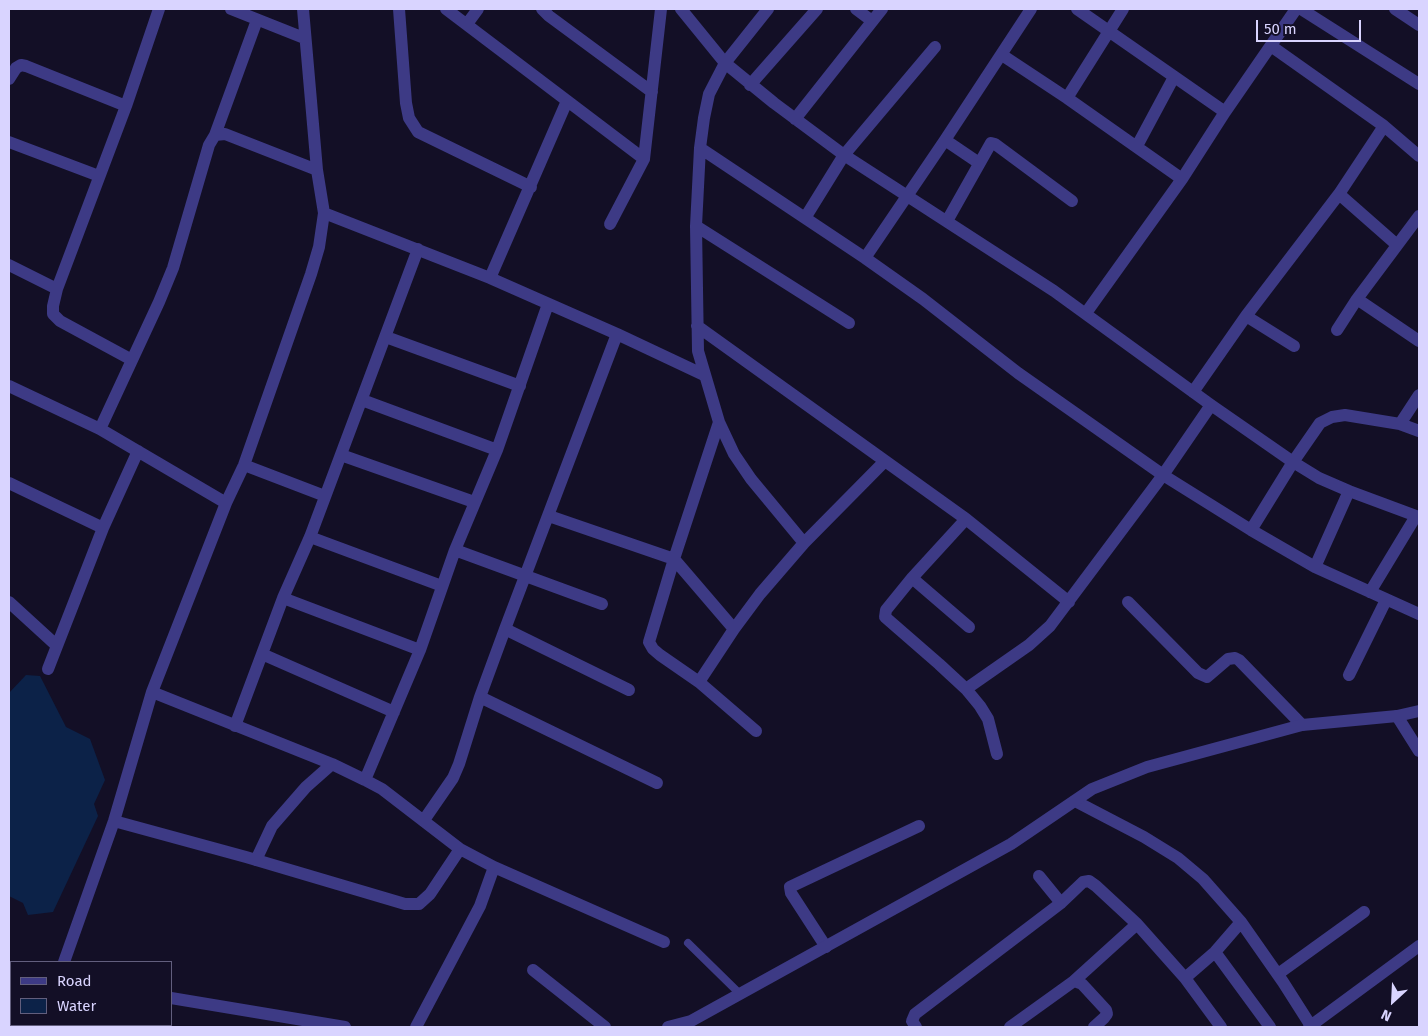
<!DOCTYPE html>
<html>
<head>
<meta charset="utf-8">
<style>
  body { margin:0 }
  #map { position:relative; width:1428px; height:1036px; overflow:hidden; background:#130f26; font-family:"Fira Sans",sans-serif }
  canvas { display:block }
  .frame { position:absolute; inset:0; border:10px solid #d9d4ff; pointer-events:none }
  .legend { position:absolute; left:10px; top:961px; width:162px; height:65px; box-sizing:border-box; background:#130f26; border:1px solid #625e7d; margin:0; padding:6px 9px; list-style:none; font-size:15px; color:#d9d4ff }
  .legend li { display:flex; align-items:center; gap:10px; height:25px }
  .legend b { width:25px; border:1px solid #625e7d }
  .north { position:absolute; left:1368px; top:976px; width:50px; height:50px; -webkit-text-stroke:4px #130f26; paint-order:stroke; rotate:205deg; font-size:14px; font-weight:700; line-height:20px; text-align:center; color:#d9d4ff }
  .north::after { content:''; display:block; margin:auto; width:18px; height:22px; background:#d9d4ff; clip-path:polygon(50% 0,100% 100%,50% 72%,0 100%) }
  .scale { position:absolute; left:1256px; top:20px; width:105px; height:22px; box-sizing:border-box; border:2px solid #d9d4ff; border-top:0; padding-left:6px; font-size:15px; line-height:18px; white-space:nowrap; color:#d9d4ff; -webkit-text-stroke:4px #130f26; paint-order:stroke }
</style>
</head>
<body>
<div id="map">
<canvas width="1428" height="1036"></canvas>
<div class="frame"></div>
<ul class="legend">
<li><b style="height:6px;background:#3d3a85"></b>Road</li>
<li><b style="height:14px;background:#0c2248"></b>Water</li>
</ul>
<div class="north">N</div>
<div class="scale">50 m</div>
</div>
<script>
const ctx = document.querySelector('canvas').getContext('2d');
ctx.lineJoin = 'round';
function fill(path, color) {
  ctx.fillStyle = color;
  ctx.fill(path, 'evenodd');
}
function shape(rows) {
  const path = new Path2D();
  for (const r of rows) {
    path.moveTo(r[0], r[1]);
    for (let i = 2; i < r.length; i += 2) path.lineTo(r[i], r[i + 1]);
  }
  return path;
}
function trace(path, color, width, dash) {
  ctx.strokeStyle = color;
  ctx.lineWidth = width;
  ctx.lineCap = dash ? 'butt' : 'round';
  ctx.setLineDash(dash || []);
  ctx.stroke(path);
}
const water = shape([
  [26,675,40,676,66,727,90,739,105,780,94,804,98,816,53,912,28,915,23,903,9,896,9,693]
]);
const service = shape([
  [688,943,740,994],
  [38,1025,39,1027]
]);
const minor = shape([
  [231,9,304,38],
  [399,9,406,103,409,118,418,132,531,187],
  [446,9,644,159],
  [542,9,549,16,652,92],
  [681,9,725,63,774,103,844,155,1054,291,1211,405,1293,462,1319,478,1349,491,1419,517],
  [768,9,725,63,709,94,704,118,700,148,696,226,698,351,719,422,734,454,751,479,804,543],
  [856,9,872,21],
  [1077,9,1225,112],
  [1301,9,1419,84],
  [1395,9,1419,25],
  [467,24,478,9],
  [1271,46,1384,126,1419,156],
  [1002,55,1067,98,1182,179],
  [9,79,16,68,21,65,26,66,126,106],
  [750,85,817,9],
  [1067,98,1123,9],
  [795,119,882,9],
  [215,135,257,20],
  [945,140,979,163],
  [9,142,99,176],
  [1137,146,1174,77],
  [700,148,865,258,923,299,1018,373,1163,475,1251,530,1315,567,1419,614],
  [1339,194,1397,245],
  [324,213,490,278,617,334,704,375],
  [805,218,844,155,935,47],
  [947,221,991,143,995,144,1072,201],
  [610,224,644,159,661,9],
  [696,226,849,323],
  [865,258,945,140,1031,9],
  [9,265,57,289],
  [490,278,567,101],
  [1357,299,1419,341],
  [1086,313,1182,179,1225,112,1296,9],
  [1246,316,1294,346],
  [697,326,966,519,1069,602],
  [1337,330,1357,299,1419,216],
  [386,337,520,386],
  [132,360,60,321,53,314,53,306,57,289,126,106,159,9],
  [9,386,100,429,226,503],
  [1193,392,1246,316,1339,194,1384,126],
  [362,400,497,450],
  [719,422,674,559,649,642,653,649,660,655,699,682,756,731],
  [1400,424,1419,395],
  [100,429,159,302,173,268,209,145,215,135,225,134,317,170],
  [341,455,474,502],
  [244,465,325,496],
  [9,483,103,528],
  [549,516,674,559,734,629],
  [966,519,912,578,886,610,885,617,939,664,966,689,980,706,988,719,997,754],
  [1251,530,1293,462,1320,423,1332,417,1345,415,1400,424,1419,431],
  [310,537,442,586],
  [455,550,602,604],
  [1315,567,1349,491],
  [912,578,969,627],
  [1370,592,1416,516],
  [283,598,420,650],
  [9,602,56,645],
  [1128,602,1198,673,1207,677,1228,659,1235,658,1239,660,1302,725],
  [505,629,629,690],
  [262,654,394,712],
  [48,669,103,528,138,451],
  [1349,675,1386,600],
  [699,682,734,629,760,594,804,543,885,461],
  [966,689,1029,645,1050,626,1163,475,1211,405],
  [152,692,332,764,365,780,382,789,460,849,494,867,664,942],
  [480,697,657,783],
  [1397,716,1419,751],
  [235,726,283,598,310,537,418,249],
  [365,780,420,650,455,550,497,450,548,304],
  [1075,801,1144,837,1178,858,1203,879,1241,922,1283,982,1311,1026],
  [424,820,453,778,459,764,480,697,505,629,617,334],
  [114,821,246,857,405,904,419,904,430,894,460,849],
  [256,860,272,826,306,787,332,764],
  [1039,876,1061,903],
  [826,947,791,893,790,887,919,826],
  [1215,952,1270,1027],
  [64,962,114,821,152,692,226,503,244,465,311,274,319,247,324,213,317,170,303,9],
  [533,970,605,1027],
  [1278,974,1364,912],
  [1185,978,1215,952,1241,922],
  [1074,981,1137,924],
  [416,1027,480,906,494,867],
  [916,1027,912,1021,915,1014,1061,903,1083,882,1089,881,1096,886,1137,924,1185,978,1221,1027],
  [1010,1027,1074,981,1082,984,1106,1010,1107,1014,1104,1018,1094,1027],
  [1309,1027,1419,946]
]);
const tertiary = shape([
  [9,974,11,975],
  [171,998,345,1027],
  [668,1027,691,1021,1011,844,1092,789,1147,767,1302,725,1397,716,1419,711]
]);
fill(water, '#0c2248');
trace(service, '#3d3a85', 8);
trace(minor, '#3d3a85', 12);
trace(tertiary, '#3d3a85', 12);
</script>
</body>
</html>
